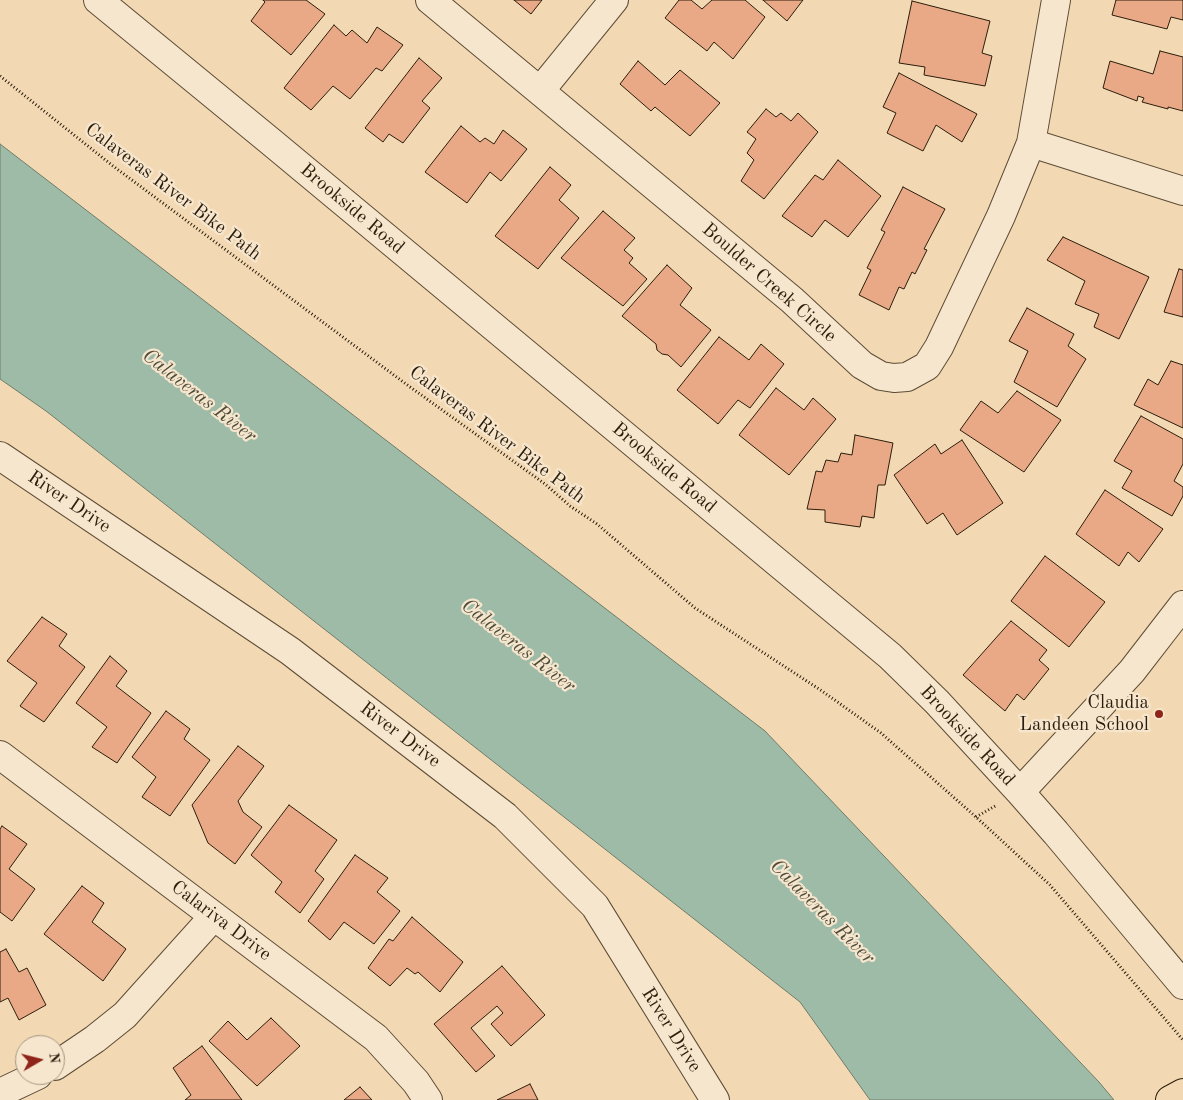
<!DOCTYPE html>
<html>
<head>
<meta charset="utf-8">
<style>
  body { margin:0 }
  #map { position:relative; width:1183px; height:1100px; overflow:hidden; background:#f3d9b3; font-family:"Old Standard TT",serif }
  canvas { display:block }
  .north { position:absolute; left:15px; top:1035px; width:50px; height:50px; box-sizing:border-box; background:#f7e6ce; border:1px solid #a59680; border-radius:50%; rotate:82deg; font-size:14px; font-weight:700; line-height:20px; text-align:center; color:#2b1d0b }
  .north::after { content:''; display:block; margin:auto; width:18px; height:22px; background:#8f2418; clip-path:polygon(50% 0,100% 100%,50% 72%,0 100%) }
</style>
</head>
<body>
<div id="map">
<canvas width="1183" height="1100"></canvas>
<div class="north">N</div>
</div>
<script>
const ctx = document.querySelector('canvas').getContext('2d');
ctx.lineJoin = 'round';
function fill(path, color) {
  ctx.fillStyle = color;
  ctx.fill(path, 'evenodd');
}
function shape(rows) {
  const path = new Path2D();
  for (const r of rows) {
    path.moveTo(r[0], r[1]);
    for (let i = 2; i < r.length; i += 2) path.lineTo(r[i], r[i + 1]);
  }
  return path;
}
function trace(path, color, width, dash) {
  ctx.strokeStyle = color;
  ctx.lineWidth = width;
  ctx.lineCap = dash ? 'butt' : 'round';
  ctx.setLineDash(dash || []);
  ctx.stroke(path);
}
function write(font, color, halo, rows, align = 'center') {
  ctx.font = font + ' "Old Standard TT",serif';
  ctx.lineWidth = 4.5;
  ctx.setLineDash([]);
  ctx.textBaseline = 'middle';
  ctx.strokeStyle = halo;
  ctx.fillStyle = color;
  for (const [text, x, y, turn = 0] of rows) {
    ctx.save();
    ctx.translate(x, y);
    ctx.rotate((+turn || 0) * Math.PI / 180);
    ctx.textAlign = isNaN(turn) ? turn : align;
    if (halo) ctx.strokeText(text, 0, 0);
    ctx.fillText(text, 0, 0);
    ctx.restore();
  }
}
const water = shape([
  [0,144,765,731,1099,1082,1114,1100,870,1100,800,1002,46,411,0,379,0,144]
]);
const building = shape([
  [263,0,306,0,325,14,291,55,251,21,265,2,263,0],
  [514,0,542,0,531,14,514,0],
  [679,0,691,0,702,9,712,0,745,0,765,17,733,59,714,42,707,51,665,18,679,0],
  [763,0,803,0,787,21,763,0],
  [1116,0,1183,0,1183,20,1171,17,1167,29,1112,15,1116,0],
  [912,1,990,21,982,53,992,56,985,86,924,75,925,67,899,63,912,1],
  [334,25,346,36,352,30,367,43,377,27,403,45,382,71,376,68,350,99,333,86,311,110,284,88,334,25],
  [1160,51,1183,57,1183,111,1168,107,1168,109,1142,102,1144,98,1138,96,1137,101,1103,88,1110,61,1153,74,1160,51],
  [419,58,442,78,422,101,430,108,403,143,389,134,383,142,365,128,419,58],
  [638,61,665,85,680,70,720,103,690,136,655,107,651,111,620,84,638,61],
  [899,73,977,114,962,142,936,125,923,151,887,133,896,113,883,107,899,73],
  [766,109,776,117,781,113,791,121,798,113,818,132,764,199,741,181,754,160,747,153,756,139,747,132,766,109],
  [461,126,480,142,485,138,494,144,503,130,527,149,501,181,490,172,467,203,425,172,461,126],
  [838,160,881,196,848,237,825,220,812,237,782,216,815,175,823,180,838,160],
  [550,167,571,185,559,200,579,218,538,269,495,236,550,167],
  [903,187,945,209,924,249,927,250,915,274,912,272,904,289,899,287,889,310,859,295,871,270,867,268,885,232,881,230,903,187],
  [603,211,635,238,624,250,633,258,629,263,647,279,623,306,561,258,603,211],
  [1063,237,1149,277,1119,339,1094,327,1099,314,1075,304,1085,281,1047,260,1063,237],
  [667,265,692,288,680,305,711,330,681,367,668,355,662,354,657,350,656,344,622,316,667,265],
  [1179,269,1183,270,1183,317,1164,312,1179,269],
  [1027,308,1074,334,1068,346,1086,359,1057,407,1014,382,1028,351,1009,341,1027,308],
  [719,337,749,360,761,344,784,364,750,408,738,400,718,424,677,390,719,337],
  [1171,361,1183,365,1183,428,1134,405,1148,379,1158,385,1171,361],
  [776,388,804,410,813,398,836,419,789,475,739,435,776,388],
  [1017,391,1061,420,1024,472,960,430,981,401,998,413,1017,391],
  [1141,416,1183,439,1183,464,1174,481,1183,487,1183,496,1172,516,1122,488,1132,471,1114,461,1141,416],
  [855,435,893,443,885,485,878,485,874,518,862,516,860,527,825,522,825,510,807,509,816,471,822,472,826,460,838,462,841,453,852,455,855,435],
  [962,440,1003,503,957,535,943,513,927,524,894,475,935,444,941,454,962,440],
  [1105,490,1163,529,1139,562,1128,552,1119,566,1076,534,1105,490],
  [1045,556,1105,602,1069,647,1011,601,1045,556],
  [42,617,67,634,59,646,85,667,44,722,20,706,37,683,7,661,42,617],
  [1011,621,1047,650,1039,660,1049,669,1024,700,1017,694,1005,711,963,675,1011,621],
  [110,656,127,671,116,686,151,713,117,763,92,747,107,727,76,703,110,656],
  [166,711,190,729,184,739,210,760,170,816,142,797,156,777,132,757,166,711],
  [238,746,264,766,238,801,243,812,262,827,235,864,208,843,192,805,238,746],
  [289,805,337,840,315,871,324,879,300,913,275,892,282,882,251,855,289,805],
  [2,826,27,844,9,869,35,889,12,921,0,912,0,829,2,826],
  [355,855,388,878,377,892,400,911,374,944,344,922,330,940,308,921,355,855],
  [82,886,104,903,92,922,126,949,103,981,44,934,82,886],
  [412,917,463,962,440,992,418,972,415,974,407,968,390,986,368,968,389,939,393,941,412,917],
  [6,949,19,972,27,968,46,1005,19,1020,8,998,0,1002,0,952,6,949],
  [502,966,545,1015,511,1046,491,1024,503,1013,497,1006,471,1028,495,1056,476,1072,434,1024,502,966],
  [271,1018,300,1046,257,1086,209,1041,228,1021,247,1040,271,1018],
  [202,1046,242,1100,185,1100,191,1095,173,1068,202,1046],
  [530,1084,538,1100,497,1100,530,1084],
  [360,1087,372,1100,344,1100,360,1087]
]);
const path = shape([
  [0,76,113,166,406,384,545,484,570,506,597,524,695,608,822,691,881,733,976,817,1050,885,1183,1040],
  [976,817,997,805]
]);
const minor = shape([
  [98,0,270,141,890,656,937,702,1020,792,1056,833,1183,985],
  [430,0,792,300,862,365,881,376,894,378,907,377,927,366,939,347,1001,216,1031,143,1056,0],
  [540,91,614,0],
  [1031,143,1183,191],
  [0,456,290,651,505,816,595,906,715,1100],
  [0,755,376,1038,416,1082,428,1100],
  [1020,792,1132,671,1183,605],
  [55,1066,95,1039,125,1015,214,916],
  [0,1093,38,1075]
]);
const highway = shape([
  [1170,1100,1183,1093]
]);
const markers = [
  [1159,714,5,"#8f2418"]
];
const streetNames = [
  ["Calaveras River Bike Path",173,192,37],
  ["Brookside Road",352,209,40],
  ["Boulder Creek Circle",769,283,41],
  ["Calaveras River Bike Path",497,435,37],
  ["Brookside Road",664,468,40],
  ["River Drive",69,502,34],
  ["River Drive",400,735,37],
  ["Brookside Road",967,736,47],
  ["Calariva Drive",221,921,37],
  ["River Drive",671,1030,58]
];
const poiNames = [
  ["Claudia",1149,703],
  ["Landeen School",1149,725]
];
const waterNames = [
  ["Calaveras River",199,396,38],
  ["Calaveras River",518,646,38],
  ["Calaveras River",822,912,45]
];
fill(water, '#9dbba7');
trace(water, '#6f7c69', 1);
fill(building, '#e9a987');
trace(building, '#2b1d0b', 1);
trace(minor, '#5d4c35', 30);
trace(highway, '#2b1d0b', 30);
trace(path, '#2b1d0b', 3, [1, 2.5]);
trace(minor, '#f7e6ce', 28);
trace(highway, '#f3d9b3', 28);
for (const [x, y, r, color] of markers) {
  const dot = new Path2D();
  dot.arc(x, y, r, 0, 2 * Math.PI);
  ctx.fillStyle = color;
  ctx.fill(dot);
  trace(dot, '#f7e6ce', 2);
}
write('19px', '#2b1d0b', '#f7e6ce', streetNames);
write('19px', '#2b1d0b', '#f7e6ce', poiNames, 'right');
write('italic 20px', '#4d4c3a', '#f7e6ce', waterNames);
</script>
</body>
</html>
